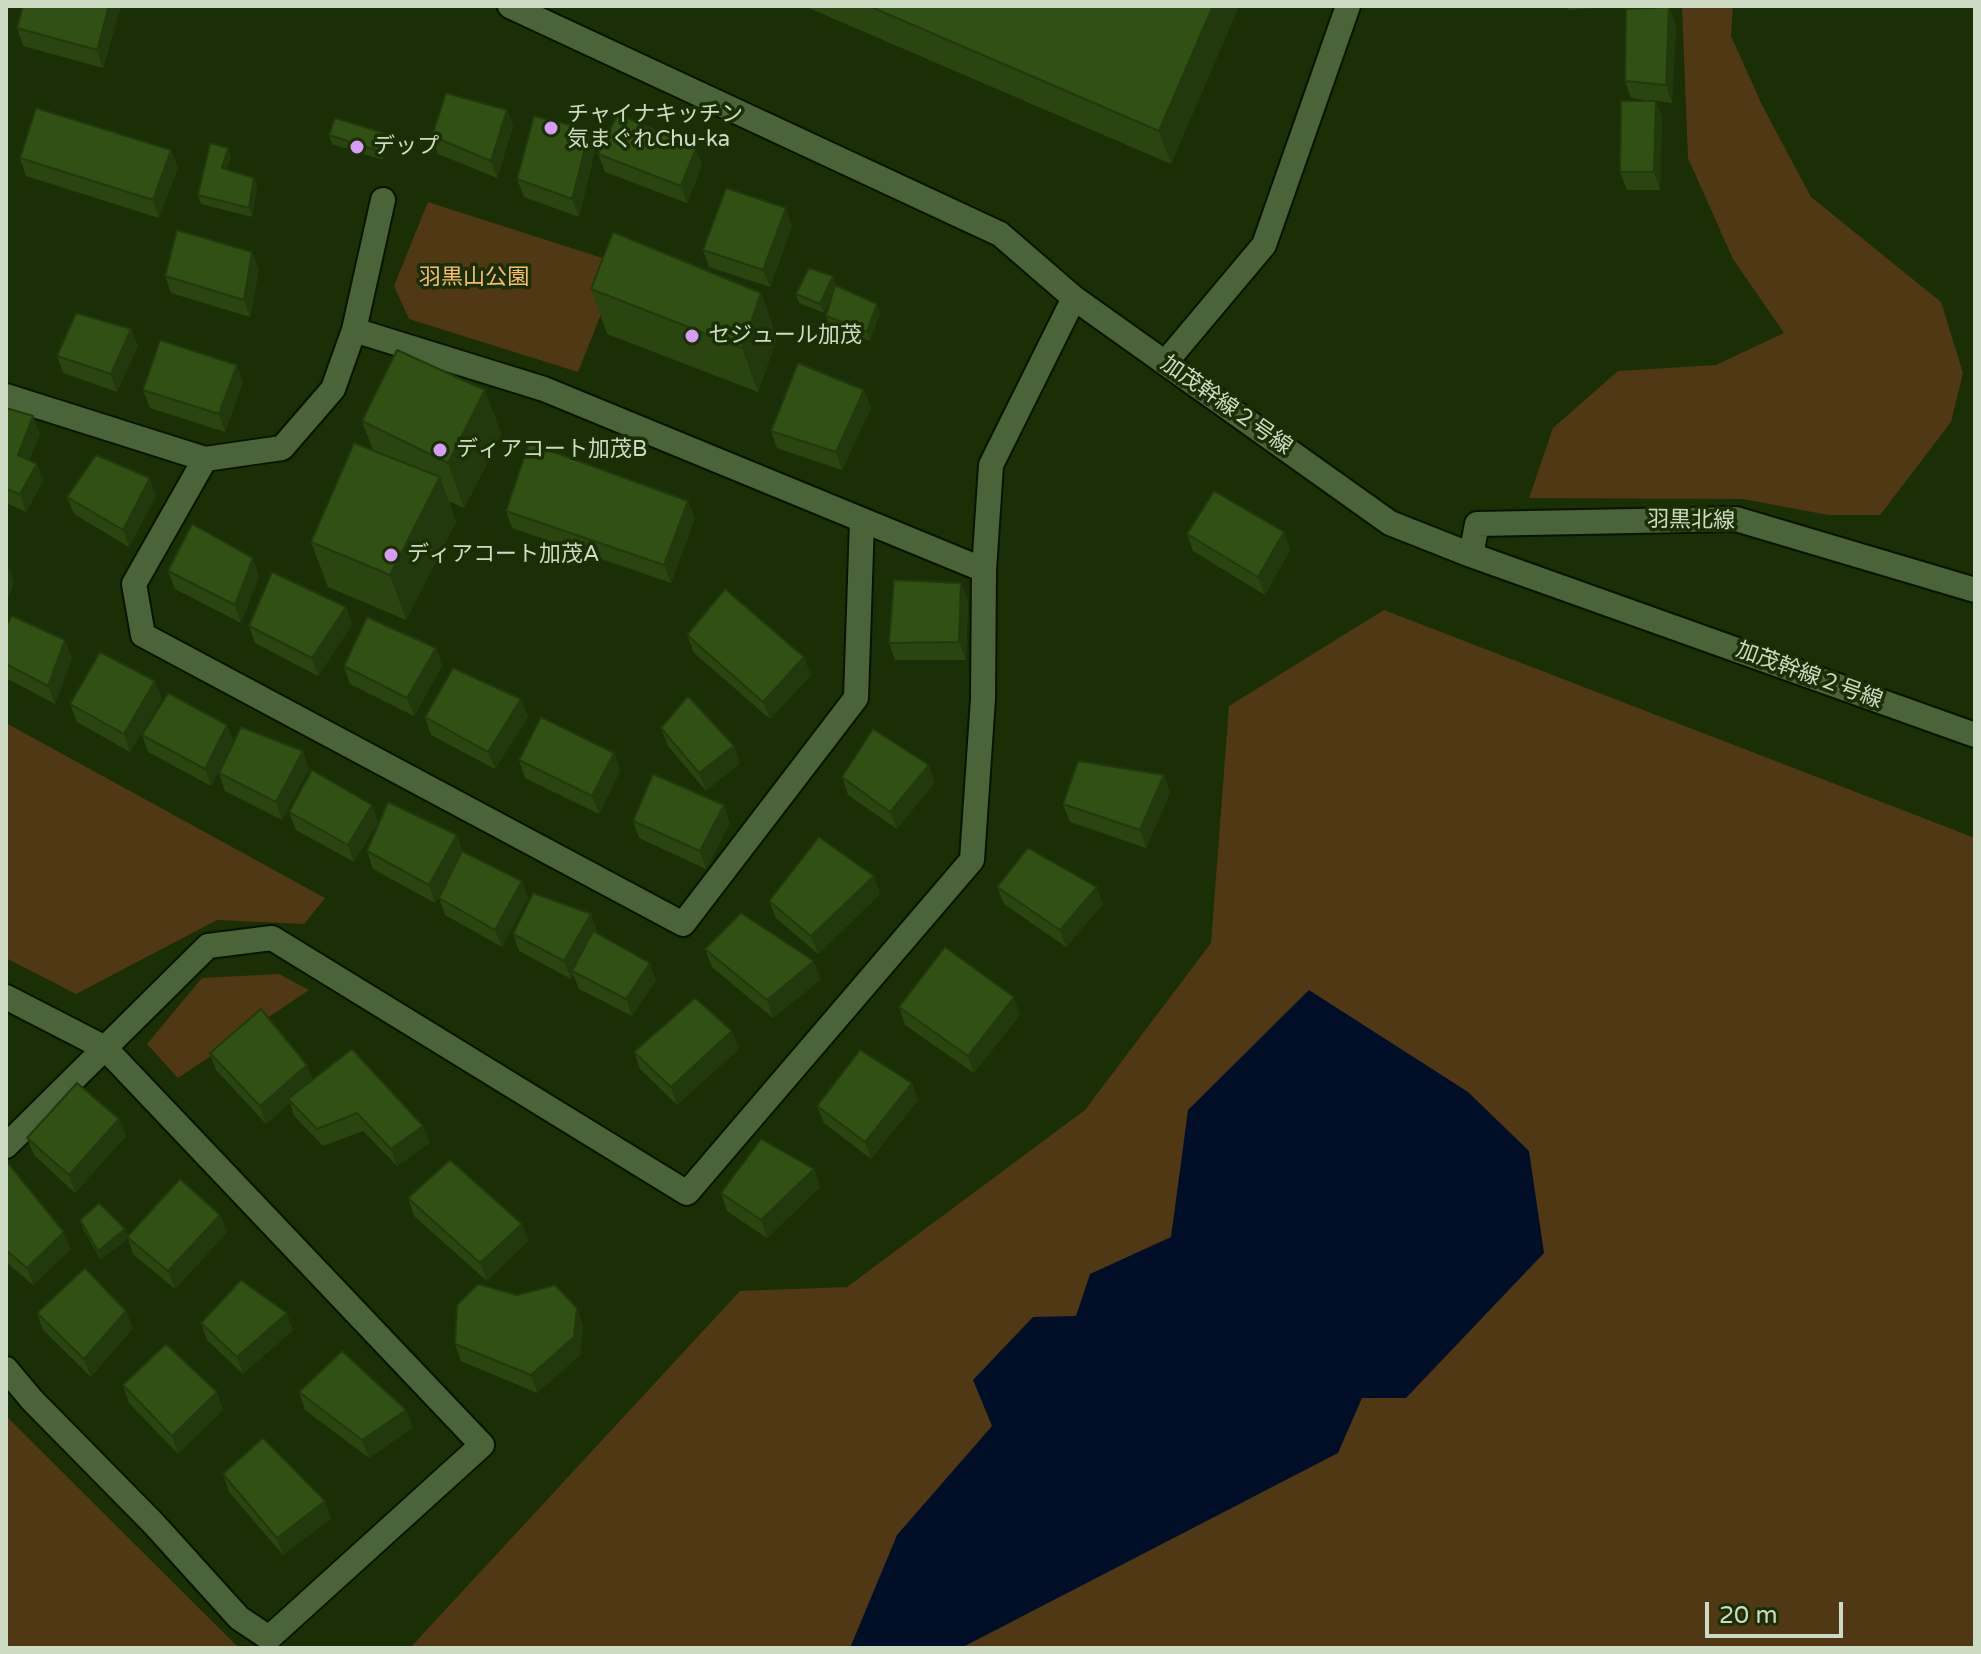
<!DOCTYPE html>
<html>
<head>
<meta charset="utf-8">
<style>
  body { margin:0 }
  #map { position:relative; width:1981px; height:1654px; overflow:hidden; background:#1a2f05; font-family:"Varela Round",sans-serif }
  canvas { display:block }
  .frame { position:absolute; inset:0; border:8px solid #cddbc4; pointer-events:none }
  .scale { position:absolute; left:1705px; top:1602px; width:138px; height:36px; box-sizing:border-box; border:4px solid #cddbc4; border-top:0; padding-left:10px; font-size:24px; line-height:28px; white-space:nowrap; color:#cddbc4; -webkit-text-stroke:6px #1a2f05; paint-order:stroke }
</style>
</head>
<body>
<div id="map">
<canvas width="1981" height="1654"></canvas>
<div class="frame"></div>
<div class="scale">20 m</div>
</div>
<script>
const ctx = document.querySelector('canvas').getContext('2d');
ctx.lineJoin = 'round';
function fill(path, color) {
  ctx.fillStyle = color;
  ctx.fill(path, 'evenodd');
}
function shape(rows) {
  const path = new Path2D();
  for (const r of rows) {
    path.moveTo(r[0], r[1]);
    for (let i = 2; i < r.length; i += 2) path.lineTo(r[i], r[i + 1]);
  }
  return path;
}
function trace(path, color, width, dash) {
  ctx.strokeStyle = color;
  ctx.lineWidth = width;
  ctx.lineCap = dash ? 'butt' : 'round';
  ctx.setLineDash(dash || []);
  ctx.stroke(path);
}
function write(font, color, halo, rows, align = 'center') {
  ctx.font = font + ' "Varela Round","Noto Sans JP",sans-serif';
  ctx.lineWidth = 7;
  ctx.setLineDash([]);
  ctx.textBaseline = 'middle';
  ctx.strokeStyle = halo;
  ctx.fillStyle = color;
  for (const [text, x, y, turn = 0] of rows) {
    ctx.save();
    ctx.translate(x, y);
    ctx.rotate((+turn || 0) * Math.PI / 180);
    ctx.textAlign = isNaN(turn) ? turn : align;
    if (halo) ctx.strokeText(text, 0, 0);
    ctx.fillText(text, 0, 0);
    ctx.restore();
  }
}
const green = shape([
  [1682,6,1733,6,1731,36,1763,107,1811,197,1941,302,1963,373,1951,422,1880,515,1828,515,1743,499,1529,498,1553,428,1618,371,1716,365,1784,333,1733,259,1688,158],
  [428,202,621,264,578,372,409,319,394,286],
  [1384,610,1975,838,1975,1648,410,1648,740,1291,847,1287,1085,1110,1211,943,1229,706],
  [6,723,325,898,304,924,217,920,76,994,6,958],
  [279,974,309,990,178,1078,147,1044,202,978],
  [6,1416,239,1648,6,1648]
]);
const water = shape([
  [1309,990,1468,1092,1529,1151,1544,1253,1406,1398,1362,1398,1338,1453,961,1648,850,1648,897,1535,992,1426,973,1380,1033,1317,1076,1316,1090,1274,1171,1237,1188,1110]
]);
const minor = shape([
  [510,6,1000,234,1074,298,1390,523,1471,555,1975,735],
  [383,200,354,330,544,389,984,570,991,465,1074,298],
  [354,330,333,389,282,448,205,459,134,584,143,635,683,924,856,698,862,521],
  [1165,363,1264,245,1348,6],
  [6,396,205,459],
  [1471,555,1477,524,1736,519,1975,590],
  [6,997,105,1048,482,1445,269,1638,239,1618,154,1524,32,1400,6,1369],
  [6,1146,208,946,272,938,687,1193,972,860,983,699,984,570]
]);
const wall = shape([
  [121,6,103,68,23,46,17,28],
  [804,6,1239,6,1171,164],
  [1566,6,1623,6,1568,10],
  [1676,25,1672,103,1656,101,1662,118,1660,190,1627,190,1620,172,1652,101,1631,98,1625,81],
  [507,110,513,127,497,178,438,154,432,136],
  [590,130,596,147,579,217,524,197,517,179],
  [384,133,387,142,383,160,332,144,329,135],
  [598,154,702,165,687,203,605,172],
  [231,157,227,169,254,178,257,187,252,217,201,204,198,195],
  [20,158,178,167,159,218,26,176],
  [792,226,770,287,709,267,703,250],
  [252,252,259,270,250,317,171,293,165,276],
  [836,285,877,304,880,313,870,341,829,325,826,316,834,291,824,313,799,303,796,294],
  [591,289,761,293,777,338,758,392,607,334],
  [131,329,138,346,117,392,63,373,57,356],
  [237,365,243,382,225,432,150,408,143,390],
  [864,390,871,408,842,470,777,448,771,431],
  [6,408,40,434,29,460,37,464,43,481,26,512,6,503],
  [362,421,502,435,464,508,449,501,456,522,406,620,328,587,311,542,373,450],
  [156,496,129,547,74,514,67,497],
  [506,511,695,518,671,583,512,528],
  [1284,532,1290,550,1265,595,1193,551,1187,534],
  [168,571,259,576,241,623,175,589],
  [968,600,966,660,895,660,889,643],
  [346,607,352,625,318,676,255,643,249,626],
  [6,626,72,658,55,704,6,678],
  [687,635,811,675,770,719,694,653],
  [436,648,442,666,414,716,350,684,344,666],
  [162,699,130,752,77,722,70,704],
  [521,699,528,717,495,769,431,735,425,717],
  [227,725,234,742,211,786,148,752,142,735],
  [661,728,734,746,740,763,706,791,668,746],
  [303,751,309,769,282,820,225,791,219,773],
  [614,753,620,771,599,814,525,778,519,760],
  [1164,775,1170,793,1146,848,1070,822,1063,804],
  [842,777,935,782,897,829,848,795],
  [372,805,378,822,354,862,296,830,289,812],
  [633,821,730,823,706,869,639,838],
  [367,851,463,851,528,898,502,947,445,915,439,898,442,891,435,903,373,869],
  [874,876,880,894,818,954,776,918,769,901],
  [997,887,1103,904,1066,947,1004,904],
  [591,914,597,932,597,933,656,980,632,1016,579,989,573,974,571,979,519,951,513,934],
  [705,949,821,979,773,1018,712,967],
  [899,1007,1020,1015,974,1073,905,1025],
  [732,1031,739,1049,677,1105,640,1069,634,1052],
  [210,1053,313,1079,430,1143,397,1166,363,1131,323,1146,294,1116,290,1103,266,1124,216,1070],
  [912,1083,918,1100,871,1159,824,1123,817,1106],
  [119,1119,126,1136,75,1193,34,1155,27,1138],
  [6,1163,71,1249,33,1285,6,1262],
  [814,1169,820,1187,767,1238,727,1211,721,1193],
  [408,1198,522,1224,528,1241,487,1281,414,1216],
  [220,1215,227,1232,175,1289,133,1254,128,1238,101,1260,83,1229,80,1220,128,1236],
  [37,1313,133,1328,91,1377,43,1330],
  [201,1323,293,1330,243,1374,207,1340],
  [583,1325,580,1355,537,1393,461,1361,455,1344],
  [123,1385,217,1392,223,1410,178,1454,129,1403],
  [299,1392,406,1410,413,1428,369,1458,305,1410],
  [223,1474,325,1501,331,1519,283,1555,229,1492]
]);
const shadedWall = shape([
  [109,6,121,6,103,68,97,50],
  [1213,6,1239,6,1171,164,1159,131],
  [1669,7,1676,25,1672,103,1666,85],
  [1656,101,1662,118,1660,190,1654,172],
  [507,110,513,127,497,178,491,161],
  [590,130,596,147,579,217,572,199],
  [384,133,387,142,383,160,379,151],
  [228,148,231,157,225,177,222,168],
  [696,148,702,165,687,203,681,186],
  [171,150,178,167,159,218,153,200],
  [254,178,257,187,252,217,249,208],
  [786,208,792,226,770,287,763,270],
  [252,252,259,270,250,317,244,300],
  [833,276,836,285,824,313,820,304],
  [761,293,777,338,758,392,742,348],
  [877,304,880,313,870,341,867,332],
  [131,329,138,346,117,392,111,374],
  [237,365,243,382,225,432,219,414],
  [485,390,502,435,464,508,448,463],
  [864,390,871,408,842,470,836,452],
  [33,416,40,434,24,473,18,455],
  [37,464,43,481,26,512,20,494],
  [440,477,456,522,406,620,390,575],
  [150,478,156,496,129,547,123,530],
  [688,501,695,518,671,583,664,565],
  [1284,532,1290,550,1265,595,1258,577],
  [253,558,259,576,241,623,235,605],
  [8,564,14,582,6,605,6,570],
  [961,583,968,600,966,660,959,642],
  [346,607,352,625,318,676,312,658],
  [65,640,72,658,55,704,48,686],
  [436,648,442,666,414,716,407,698],
  [804,657,811,675,770,719,763,702],
  [155,681,162,699,130,752,124,734],
  [521,699,528,717,495,769,488,752],
  [227,725,234,742,211,786,205,769],
  [734,746,740,763,706,791,699,773],
  [303,751,309,769,282,820,276,802],
  [614,753,620,771,599,814,592,796],
  [929,765,935,782,897,829,890,812],
  [1164,775,1170,793,1146,848,1140,830],
  [372,805,378,822,354,862,348,845],
  [724,805,730,823,706,869,700,851],
  [457,835,463,852,435,903,429,885],
  [874,876,880,894,818,954,811,936],
  [522,881,528,898,502,947,495,930],
  [1097,887,1103,904,1066,947,1060,930],
  [591,914,597,932,574,972,572,971,573,974,571,979,564,961],
  [814,961,821,979,773,1018,767,1000],
  [650,963,656,980,632,1016,626,999],
  [1014,997,1020,1015,974,1073,968,1056],
  [732,1031,739,1049,677,1105,671,1087],
  [307,1065,314,1082,288,1099,290,1103,266,1124,260,1106],
  [912,1083,918,1100,871,1159,865,1142],
  [119,1119,126,1136,75,1193,69,1175],
  [423,1126,430,1143,397,1166,391,1149],
  [814,1169,820,1187,767,1238,761,1220],
  [220,1215,227,1232,175,1289,168,1271],
  [522,1224,528,1241,487,1281,480,1263],
  [125,1229,129,1238,101,1260,98,1251],
  [64,1232,71,1249,33,1285,27,1268],
  [577,1308,583,1325,580,1355,537,1393,531,1375],
  [126,1311,133,1328,91,1377,84,1359],
  [287,1313,293,1330,243,1374,237,1357],
  [217,1392,223,1410,178,1454,172,1436],
  [406,1410,413,1428,369,1458,362,1440],
  [325,1501,331,1519,283,1555,277,1538]
]);
const building = shape([
  [23,6,109,6,97,50,17,28,23,6],
  [869,6,1213,6,1159,131,869,6],
  [1669,7,1666,85,1625,81,1626,9,1669,7],
  [446,93,507,110,491,161,432,136,446,93],
  [1621,101,1656,101,1654,172,1620,172,1621,101],
  [36,108,171,150,153,200,20,158,36,108],
  [618,114,696,148,681,186,598,154,618,114],
  [534,116,590,130,572,199,517,179,534,116],
  [335,118,384,133,379,151,329,135,335,118],
  [210,143,228,148,222,168,254,178,249,208,198,195,210,143],
  [726,188,786,208,763,270,703,250,726,188],
  [177,230,252,252,244,300,165,276,177,230],
  [613,232,761,293,742,348,591,289,613,232],
  [809,268,833,276,820,304,796,294,809,268],
  [835,285,877,304,867,332,826,316,835,285],
  [76,313,131,329,111,374,57,356,76,313],
  [160,340,237,365,219,414,143,390,160,340],
  [397,350,485,390,448,463,362,421,397,350],
  [798,363,864,390,836,452,771,431,798,363],
  [6,408,33,416,18,455,37,464,20,494,6,489,6,408],
  [354,443,440,477,390,575,311,542,354,443],
  [529,443,688,501,664,565,506,511,529,443],
  [96,455,150,478,123,530,67,497,96,455],
  [1214,491,1284,532,1258,577,1187,534,1214,491],
  [192,524,253,558,235,605,168,571,192,524],
  [272,572,346,607,312,658,249,626,272,572],
  [894,580,961,583,959,642,889,643,894,580],
  [725,589,804,657,763,702,687,635,725,589],
  [12,616,65,640,48,686,6,664,6,626,12,616],
  [367,617,436,648,407,698,344,666,367,617],
  [100,652,155,681,124,734,70,704,100,652],
  [453,668,521,699,488,752,425,717,453,668],
  [168,693,227,725,205,769,142,735,168,693],
  [688,696,734,746,699,773,661,728,688,696],
  [541,717,614,753,592,796,519,760,541,717],
  [241,727,303,751,276,802,219,773,241,727],
  [873,729,929,765,890,812,842,777,873,729],
  [1078,761,1164,775,1140,830,1063,804,1078,761],
  [312,770,372,805,348,845,289,812,312,770],
  [653,774,724,805,700,851,633,821,653,774],
  [388,802,457,835,429,885,367,851,388,802],
  [819,837,874,876,811,936,769,901,819,837],
  [1028,848,1097,887,1060,930,997,887,1028,848],
  [462,851,522,881,495,930,439,898,462,851],
  [533,893,591,914,564,961,513,934,533,893],
  [741,913,814,961,767,1000,705,949,741,913],
  [593,931,650,963,626,999,572,971,593,931],
  [945,947,1014,997,968,1056,899,1007,945,947],
  [695,998,732,1031,671,1087,634,1052,695,998],
  [261,1009,307,1065,260,1106,210,1053,261,1009],
  [352,1049,423,1126,391,1149,357,1113,317,1129,288,1099,352,1049],
  [860,1050,912,1083,865,1142,817,1106,860,1050],
  [77,1083,119,1119,69,1175,27,1138,77,1083],
  [761,1139,814,1169,761,1220,721,1193,761,1139],
  [450,1160,522,1224,480,1263,408,1198,450,1160],
  [7,1162,64,1232,27,1268,6,1250,6,1163,7,1162],
  [180,1179,220,1215,168,1271,127,1237,180,1179],
  [99,1203,125,1229,98,1251,80,1220,99,1203],
  [85,1268,126,1311,84,1359,37,1313,85,1268],
  [241,1280,287,1313,237,1357,201,1323,241,1280],
  [478,1284,517,1295,555,1285,577,1308,574,1337,531,1375,455,1344,457,1305,478,1284],
  [166,1344,217,1392,172,1436,123,1385,166,1344],
  [342,1351,406,1410,362,1440,299,1392,342,1351],
  [263,1438,325,1501,277,1538,223,1474,263,1438]
]);
const markers = [
  [551,128,8,"#d79bf9"],
  [357,147,8,"#d79bf9"],
  [692,336,8,"#d79bf9"],
  [440,450,8,"#d79bf9"],
  [391,555,8,"#d79bf9"]
];
const poiNames = [
  ["チャイナキッチン",567,115],
  ["気まぐれChu-ka",567,140],
  ["デップ",373,147],
  ["セジュール加茂",708,336],
  ["ディアコート加茂B",456,450],
  ["ディアコート加茂A",407,555]
];
const parkNames = [
  ["羽黒山公園",474,278]
];
const streetNames = [
  ["加茂幹線２号線",1226,406,35],
  ["羽黒北線",1691,521,1],
  ["加茂幹線２号線",1809,676,20]
];
fill(green, '#513815');
fill(water, '#000f27');
trace(minor, '#071500', 28);
trace(minor, '#4b6339', 24);
fill(wall, '#2a4510');
fill(shadedWall, '#22380d');
fill(building, '#315013');
trace(building, '#22380d', 2);
for (const [x, y, r, color] of markers) {
  const dot = new Path2D();
  dot.arc(x, y, r, 0, 2 * Math.PI);
  ctx.fillStyle = color;
  ctx.fill(dot);
  trace(dot, '#1a2f05', 3);
}
write('22px', '#cddbc4', '#1a2f05', poiNames, 'left');
write('22px', '#fbbc68', '#1a2f05', parkNames);
write('22px', '#cddbc4', '#1a2f05', streetNames);
</script>
</body>
</html>
